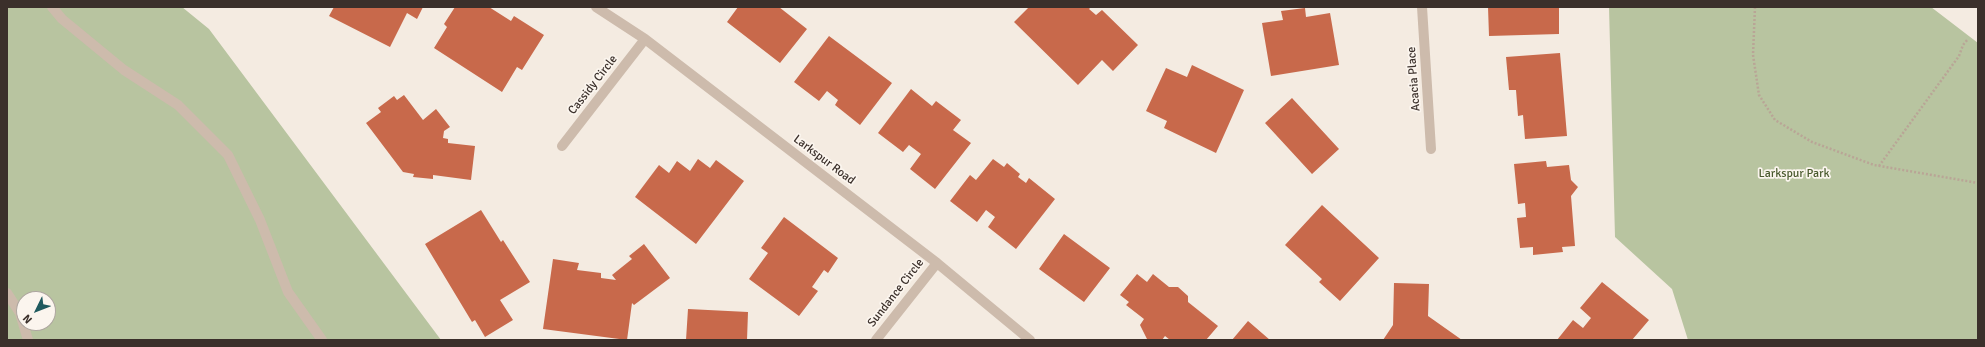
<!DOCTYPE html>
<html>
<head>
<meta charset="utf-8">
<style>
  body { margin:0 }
  #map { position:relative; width:1985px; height:347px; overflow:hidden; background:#f4ebe1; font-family:Signika,sans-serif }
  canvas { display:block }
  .frame { position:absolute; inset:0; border:8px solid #3b302b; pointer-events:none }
  .north { position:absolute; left:16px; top:291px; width:40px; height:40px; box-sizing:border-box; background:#fbf5ee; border:1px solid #aea6a0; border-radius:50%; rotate:227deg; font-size:11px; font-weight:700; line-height:16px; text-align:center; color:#3b302b }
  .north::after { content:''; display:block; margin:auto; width:14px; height:18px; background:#1f5a5e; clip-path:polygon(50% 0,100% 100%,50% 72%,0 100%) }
</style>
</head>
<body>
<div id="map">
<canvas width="1985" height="347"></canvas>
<div class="frame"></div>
<div class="north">N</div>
</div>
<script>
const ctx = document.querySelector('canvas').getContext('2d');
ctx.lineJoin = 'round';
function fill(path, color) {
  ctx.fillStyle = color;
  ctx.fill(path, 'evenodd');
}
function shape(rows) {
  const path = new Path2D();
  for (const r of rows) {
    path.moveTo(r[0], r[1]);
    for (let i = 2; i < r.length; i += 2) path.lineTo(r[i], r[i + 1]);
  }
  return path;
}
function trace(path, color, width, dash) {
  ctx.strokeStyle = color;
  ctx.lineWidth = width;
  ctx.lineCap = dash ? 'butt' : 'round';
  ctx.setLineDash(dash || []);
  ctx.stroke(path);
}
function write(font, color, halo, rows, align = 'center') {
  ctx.font = font + ' Signika,sans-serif';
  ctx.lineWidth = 3.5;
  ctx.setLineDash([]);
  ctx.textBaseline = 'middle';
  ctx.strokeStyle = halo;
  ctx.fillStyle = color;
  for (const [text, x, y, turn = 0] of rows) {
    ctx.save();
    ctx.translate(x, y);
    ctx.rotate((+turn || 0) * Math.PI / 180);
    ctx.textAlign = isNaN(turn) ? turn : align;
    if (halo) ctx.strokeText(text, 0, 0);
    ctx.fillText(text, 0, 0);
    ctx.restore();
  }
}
const green = shape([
  [7,7,182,7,209,29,441,340,7,340],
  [24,299,48,299,48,323,24,323],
  [1609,7,1931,7,1978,43,1978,340,1688,340,1672,289,1615,237]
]);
const building = shape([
  [334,7,423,7,417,19,407,13,390,47,329,16],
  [455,7,489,7,511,21,514,16,544,35,522,70,517,67,502,92,434,48,447,27,444,24],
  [738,7,779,7,807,29,780,63,727,22],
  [1029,7,1091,7,1089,9,1096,15,1102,10,1138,45,1113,71,1102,60,1078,85,1014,22],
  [1488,7,1559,7,1559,34,1489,36],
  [1305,8,1306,17,1330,13,1339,65,1271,76,1262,23,1283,20,1281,11],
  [829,36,892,83,860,125,835,105,838,100,827,91,819,101,794,82],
  [1560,53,1567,136,1525,139,1523,115,1518,116,1516,90,1509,90,1506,57],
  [1192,65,1244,90,1216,153,1164,128,1167,121,1146,111,1166,68,1187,77],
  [911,89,932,106,936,101,961,120,953,130,971,143,935,189,910,169,921,154,909,145,903,152,878,133],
  [404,95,423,120,436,109,450,127,444,131,443,138,448,139,448,143,475,146,471,180,433,175,433,179,413,177,414,174,403,172,366,123,381,112,378,108,394,96,397,100],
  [1292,98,1339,149,1312,174,1265,123],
  [698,159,710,168,716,160,744,181,696,244,635,197,659,165,669,173,677,161,690,171],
  [993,159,1004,167,1007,163,1020,174,1018,177,1026,183,1029,178,1055,199,1016,249,988,227,995,217,986,210,977,222,950,201,970,175,976,180],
  [1546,161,1547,167,1569,165,1571,180,1578,187,1571,196,1575,246,1562,247,1563,252,1533,255,1533,247,1520,248,1517,218,1526,217,1525,203,1518,204,1514,164],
  [1322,205,1379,258,1340,301,1319,282,1322,279,1285,245],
  [481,210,501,242,503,240,530,282,500,300,513,320,485,337,475,320,472,322,425,244],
  [784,217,838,258,828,273,824,270,812,287,818,291,799,316,749,279,768,253,761,248],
  [1064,234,1110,268,1084,302,1039,269],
  [644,244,670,278,634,305,632,303,627,340,543,329,553,259,579,263,577,270,601,273,601,278,616,280,612,275,632,259,629,256],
  [1137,274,1147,282,1153,274,1169,287,1178,287,1188,296,1188,302,1218,326,1206,340,1170,340,1165,336,1162,340,1147,339,1140,325,1144,319,1126,305,1129,302,1120,295],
  [1602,282,1649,320,1632,340,1557,340,1573,320,1583,328,1591,318,1580,308],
  [1394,283,1429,284,1428,316,1462,340,1383,340,1393,325],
  [688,309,748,312,747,340,686,340],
  [1248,321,1270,340,1232,340]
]);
const path = shape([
  [1755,7,1753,55,1759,95,1775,120,1812,142,1874,165,1978,183],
  [1879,166,1959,56,1963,45,1968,39]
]);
const service = shape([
  [52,7,62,19,124,70,178,105,228,155,260,220,288,292,322,340],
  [7,293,20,313,28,340]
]);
const minor = shape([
  [596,7,645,39,937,263,1030,340],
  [1422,7,1431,149],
  [562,146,645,39],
  [876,340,937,263]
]);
const streetNames = [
  ["Acacia Place",1414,79,-94],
  ["Cassidy Circle",593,85,-52],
  ["Larkspur Road",824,160,37],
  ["Sundance Circle",896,293,-52]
];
const parkNames = [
  ["Larkspur Park",1794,174]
];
fill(green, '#b8c4a0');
fill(building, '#c8694b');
trace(path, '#b9a596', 2.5, [2, 2]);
trace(service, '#cdbbac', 10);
trace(minor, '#cdbbac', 10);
write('12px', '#3b302b', '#fbf5ee', streetNames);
write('12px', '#4a5a2e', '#fbf5ee', parkNames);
</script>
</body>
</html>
